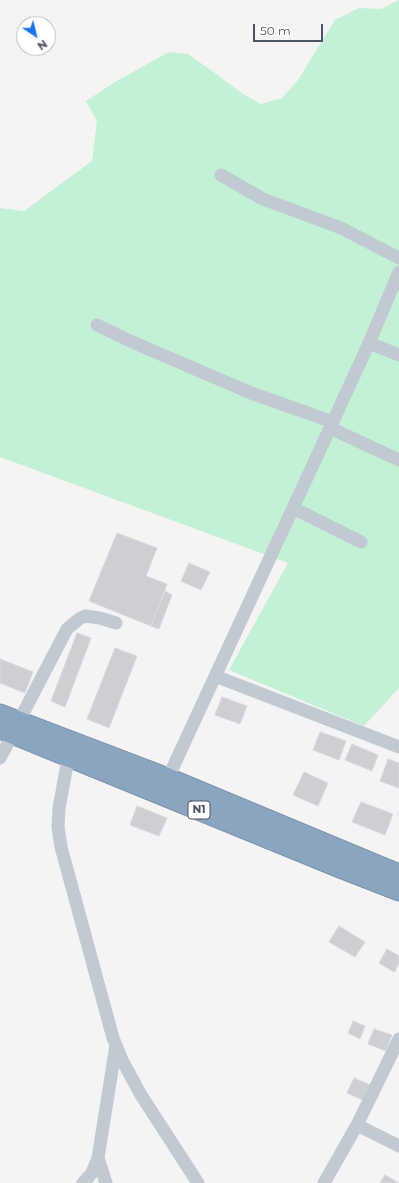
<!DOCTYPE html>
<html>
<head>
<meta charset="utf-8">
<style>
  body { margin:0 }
  #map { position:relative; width:399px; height:1183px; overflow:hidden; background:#f5f3f3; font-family:Montserrat,sans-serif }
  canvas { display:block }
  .north { position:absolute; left:16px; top:16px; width:40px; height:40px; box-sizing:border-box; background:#fff; border:1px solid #b7bbc0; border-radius:50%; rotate:145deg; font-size:11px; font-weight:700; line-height:16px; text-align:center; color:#4a5661 }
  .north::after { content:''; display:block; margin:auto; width:14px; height:18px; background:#1a73e8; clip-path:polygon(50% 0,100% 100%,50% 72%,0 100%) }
  .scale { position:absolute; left:253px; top:24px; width:70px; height:18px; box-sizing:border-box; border:2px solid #4a5661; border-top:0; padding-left:5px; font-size:12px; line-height:14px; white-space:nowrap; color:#4a5661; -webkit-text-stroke:3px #fff; paint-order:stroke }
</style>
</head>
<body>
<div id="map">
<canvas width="399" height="1183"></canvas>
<div class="north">N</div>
<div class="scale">50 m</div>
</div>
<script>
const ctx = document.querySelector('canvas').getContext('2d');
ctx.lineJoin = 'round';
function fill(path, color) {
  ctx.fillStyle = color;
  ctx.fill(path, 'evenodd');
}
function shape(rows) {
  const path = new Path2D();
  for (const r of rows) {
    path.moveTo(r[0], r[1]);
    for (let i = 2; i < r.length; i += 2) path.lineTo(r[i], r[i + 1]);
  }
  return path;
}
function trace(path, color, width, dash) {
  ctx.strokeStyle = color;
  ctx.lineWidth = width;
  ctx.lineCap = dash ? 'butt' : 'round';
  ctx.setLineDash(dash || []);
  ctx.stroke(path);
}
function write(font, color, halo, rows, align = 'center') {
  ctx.font = font + ' Montserrat,sans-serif';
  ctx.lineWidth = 4;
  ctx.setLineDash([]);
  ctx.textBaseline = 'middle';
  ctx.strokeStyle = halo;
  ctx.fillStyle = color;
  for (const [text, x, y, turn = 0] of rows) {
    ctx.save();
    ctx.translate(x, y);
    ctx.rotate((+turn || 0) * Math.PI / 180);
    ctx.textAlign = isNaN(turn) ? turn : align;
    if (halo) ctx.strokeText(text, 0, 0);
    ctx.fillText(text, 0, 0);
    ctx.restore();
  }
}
const green = shape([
  [399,0,399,688,364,726,229,670,288,563,0,457,0,208,24,211,92,161,97,121,86,101,115,82,169,52,188,54,215,73,240,92,261,104,282,98,298,80,335,20,359,8,381,9]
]);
const building = shape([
  [117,533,157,548,146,576,167,584,151,626,89,601,117,533],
  [189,563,210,572,201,590,181,581,189,563],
  [165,591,172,595,159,629,151,626,165,591],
  [77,633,91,638,65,707,51,701,77,633],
  [115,648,137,656,109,728,87,719,115,648],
  [0,659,33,672,25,693,0,683,0,659],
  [222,697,247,706,240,724,215,715,222,697],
  [320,732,346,741,339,760,313,750,320,732],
  [352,744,378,755,372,771,345,760,352,744],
  [388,759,399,763,399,788,380,781,388,759],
  [304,772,328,783,318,806,293,795,304,772],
  [361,802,393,814,385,835,352,822,361,802],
  [137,806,167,818,159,836,130,825,137,806],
  [339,926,365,942,355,957,329,942,339,926],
  [387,949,399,956,399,963,394,972,379,963,387,949],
  [353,1021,365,1026,360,1039,348,1033,353,1021],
  [374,1029,392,1035,386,1051,368,1044,374,1029],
  [354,1078,370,1085,363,1100,347,1093,354,1078],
  [385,1175,399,1183,380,1183,385,1175]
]);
const minor = shape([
  [221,175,263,199,341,228,399,258],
  [97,325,130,341,251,393,333,422],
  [369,343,399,355],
  [330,428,399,460],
  [293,508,361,542],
  [215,676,399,747],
  [19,721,67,629,79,619,85,616,100,618,116,623],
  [70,749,59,808,58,827,61,847,113,1038,122,1060,141,1095,198,1183],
  [0,758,13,734],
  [168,778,330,428,369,343,399,272],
  [357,1125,399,1146],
  [98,1158,106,1183],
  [83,1183,92,1173,98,1158,116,1045],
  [324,1183,357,1125,399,1039]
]);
const highway = shape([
  [0,714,168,778,399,874],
  [0,729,340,868,399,891]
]);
const shields = [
  [199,810,22]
];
const shieldNames = [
  ["N1",199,810]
];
fill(green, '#c3f1d5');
fill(building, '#cdcfd5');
trace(building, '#d7d9de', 1);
trace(highway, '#7690ad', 21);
trace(minor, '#c1cad2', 13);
trace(highway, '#8ba5c1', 19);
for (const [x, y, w] of shields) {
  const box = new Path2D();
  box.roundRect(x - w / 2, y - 9, w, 18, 3);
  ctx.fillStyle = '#fff';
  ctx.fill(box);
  trace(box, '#4a5661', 1);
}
write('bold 11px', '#4a5661', null, shieldNames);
</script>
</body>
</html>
